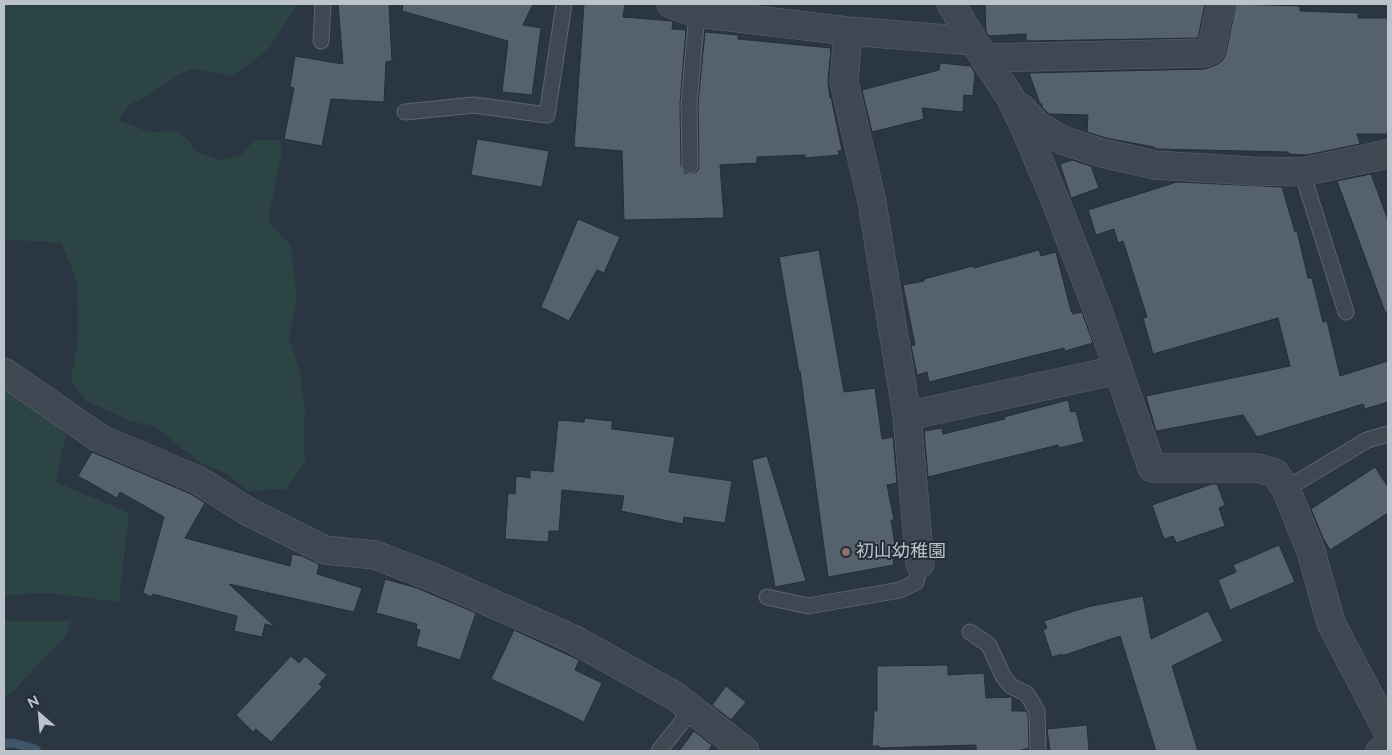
<!DOCTYPE html>
<html>
<head>
<meta charset="utf-8">
<style>
  body { margin:0 }
  #map { position:relative; width:1392px; height:755px; overflow:hidden; background:#2a3642; font-family:Raleway,sans-serif }
  canvas { display:block }
  .frame { position:absolute; inset:0; border:5px solid #bcc3cb; pointer-events:none }
  .north { position:absolute; left:15px; top:690px; width:50px; height:50px; -webkit-text-stroke:4px #232c37; paint-order:stroke; rotate:333deg; font-size:14px; font-weight:700; line-height:20px; text-align:center; color:#bcc3cb }
  .north::after { content:''; display:block; margin:auto; width:18px; height:22px; background:#bcc3cb; clip-path:polygon(50% 0,100% 100%,50% 72%,0 100%) }
</style>
</head>
<body>
<div id="map">
<canvas width="1392" height="755"></canvas>
<div class="frame"></div>
<div class="north">N</div>
</div>
<script>
const ctx = document.querySelector('canvas').getContext('2d');
ctx.lineJoin = 'round';
function fill(path, color) {
  ctx.fillStyle = color;
  ctx.fill(path, 'evenodd');
}
function shape(rows) {
  const path = new Path2D();
  for (const r of rows) {
    path.moveTo(r[0], r[1]);
    for (let i = 2; i < r.length; i += 2) path.lineTo(r[i], r[i + 1]);
  }
  return path;
}
function trace(path, color, width, dash) {
  ctx.strokeStyle = color;
  ctx.lineWidth = width;
  ctx.lineCap = dash ? 'butt' : 'round';
  ctx.setLineDash(dash || []);
  ctx.stroke(path);
}
function write(font, color, halo, rows, align = 'center') {
  ctx.font = font + ' Raleway,"Noto Sans JP",sans-serif';
  ctx.lineWidth = 4;
  ctx.setLineDash([]);
  ctx.textBaseline = 'middle';
  ctx.strokeStyle = halo;
  ctx.fillStyle = color;
  for (const [text, x, y, turn = 0] of rows) {
    ctx.save();
    ctx.translate(x, y);
    ctx.rotate((+turn || 0) * Math.PI / 180);
    ctx.textAlign = isNaN(turn) ? turn : align;
    if (halo) ctx.strokeText(text, 0, 0);
    ctx.fillText(text, 0, 0);
    ctx.restore();
  }
}
const green = shape([
  [4,4,298,4,268,50,232,76,192,69,180,74,148,95,129,105,119,121,149,132,177,131,189,141,197,152,218,160,242,155,254,140,279,140,282,151,268,221,291,246,297,298,289,337,300,372,305,409,304,440,305,462,286,489,248,491,229,475,199,462,155,426,132,422,85,400,71,380,78,339,78,303,76,278,61,243,17,240,4,241],
  [4,383,66,434,56,482,129,513,119,602,50,593,4,595],
  [4,621,71,621,66,636,12,692,4,696]
]);
const stream = shape([
  [4,744,13,743,35,749,37,751]
]);
const building = shape([
  [338,4,389,4,392,61,386,62,384,102,331,99,322,146,284,139,294,88,290,87,295,56,343,64,338,4],
  [403,4,533,4,523,25,541,28,532,95,502,92,508,41,402,11,403,4],
  [584,4,625,4,623,17,673,21,672,29,686,30,680,103,681,165,685,173,694,173,698,170,699,165,698,103,705,32,738,35,738,39,831,48,828,81,830,98,831,97,842,150,838,151,839,155,805,158,805,155,757,157,757,163,720,165,724,218,624,220,622,151,574,147,584,4],
  [985,4,1205,4,1198,38,1026,41,1026,34,989,36,986,32,985,4],
  [1236,4,1300,6,1300,11,1358,13,1358,18,1388,18,1388,134,1357,134,1360,144,1307,155,1289,154,1288,152,1157,149,1154,147,1106,138,1087,132,1088,115,1049,114,1042,107,1042,104,1040,104,1029,73,1205,69,1218,64,1223,60,1226,53,1236,4],
  [940,63,971,66,975,73,973,96,964,95,963,112,922,108,924,119,872,132,862,90,939,70,940,63],
  [477,139,549,151,542,187,471,175,477,139],
  [1072,160,1091,166,1099,188,1071,198,1060,164,1072,160],
  [1371,174,1388,220,1388,312,1385,312,1337,181,1371,174],
  [1177,182,1282,187,1295,232,1297,231,1308,278,1312,278,1323,322,1327,321,1340,376,1388,361,1388,402,1365,409,1363,404,1257,437,1243,415,1156,431,1146,396,1290,366,1278,318,1153,354,1143,318,1147,317,1123,241,1118,243,1114,229,1096,235,1088,210,1177,182],
  [578,219,620,237,604,273,597,270,569,321,541,307,578,219],
  [819,250,844,392,875,388,882,439,893,437,897,483,887,485,894,520,891,520,897,556,893,557,894,565,828,577,800,371,799,372,779,257,819,250],
  [1039,250,1041,256,1056,252,1071,311,1073,314,1082,312,1093,343,1065,351,1064,348,929,382,927,372,917,375,911,346,915,345,903,285,924,281,924,279,973,266,974,268,1039,250],
  [1068,400,1071,412,1076,411,1084,442,1059,448,1058,445,928,477,924,431,942,428,943,434,1005,419,1004,417,1068,400],
  [585,418,612,421,612,429,675,437,669,472,732,481,725,523,684,517,683,524,621,511,624,496,562,490,559,531,549,531,548,542,505,539,508,493,515,494,516,476,530,478,530,470,553,472,558,420,584,422,585,418],
  [92,452,191,494,205,503,185,538,290,566,292,554,302,556,319,564,317,574,362,588,354,612,229,584,274,626,265,624,262,637,234,631,237,616,153,594,151,597,143,593,164,517,120,492,117,498,78,476,92,452],
  [767,456,806,581,775,587,752,460,767,456],
  [1375,467,1388,487,1388,513,1330,550,1323,538,1311,509,1375,467],
  [1212,484,1217,484,1225,505,1219,508,1225,526,1176,543,1173,536,1164,539,1152,505,1212,484],
  [1279,545,1295,582,1230,610,1218,580,1236,572,1233,565,1279,545],
  [385,579,417,588,476,613,460,660,416,646,420,630,416,629,417,624,376,613,385,579],
  [1143,596,1151,639,1208,611,1223,641,1172,666,1198,751,1156,751,1120,636,1062,656,1062,654,1052,657,1043,630,1047,628,1044,621,1087,607,1143,596],
  [514,630,579,660,575,670,602,683,584,722,562,711,491,679,514,630],
  [291,656,299,663,305,656,327,675,319,684,322,687,271,742,256,729,253,732,236,715,291,656],
  [948,665,948,675,984,673,986,698,1012,697,1012,711,1026,711,1028,714,1029,748,1018,751,976,751,976,745,879,748,879,746,872,746,874,711,877,711,877,666,948,665],
  [726,686,746,702,731,720,712,705,726,686],
  [1087,725,1089,751,1050,751,1047,729,1087,725],
  [694,731,712,745,708,751,679,751,694,731]
]);
const service = shape([
  [321,41,323,4],
  [405,112,474,105,547,115,564,4],
  [690,165,689,103,697,13],
  [1302,172,1346,312],
  [1286,489,1367,440,1388,434],
  [767,597,808,606,900,590,916,582,920,564],
  [970,632,989,645,1003,676,1011,686,1027,694,1037,711,1038,751],
  [659,751,692,709]
]);
const minor = shape([
  [671,4,697,13,848,31,973,41],
  [951,4,976,45,1010,97,1026,130,1055,200,1097,308,1152,468,1257,468,1275,473,1286,489,1311,551,1331,623,1388,732],
  [848,31,844,82,872,202,907,416,920,564],
  [985,58,1205,53,1211,50,1221,4],
  [1020,107,1036,124,1062,140,1102,153,1155,165,1251,171,1302,172,1388,154],
  [4,372,99,438,198,480,247,511,325,550,375,555,437,579,573,639,675,696,745,751],
  [907,416,1117,370]
]);
const tertiary = shape([
  [1380,751,1388,748]
]);
const markers = [
  [846,552,5,"#8d6e63"]
];
const poiNames = [
  ["初山幼稚園",856,552]
];
fill(green, '#2d4444');
trace(stream, '#415569', 9);
fill(building, '#56616e');
trace(building, '#252e39', 1);
trace(service, '#5d656f', 17);
trace(minor, '#5d656f', 29);
trace(tertiary, '#5d656f', 29);
trace(service, '#3e4752', 15);
trace(minor, '#3e4752', 28);
trace(tertiary, '#3e4752', 28);
for (const [x, y, r, color] of markers) {
  const dot = new Path2D();
  dot.arc(x, y, r, 0, 2 * Math.PI);
  ctx.fillStyle = color;
  ctx.fill(dot);
  trace(dot, '#232c37', 2);
}
write('18px', '#bcc3cb', '#232c37', poiNames, 'left');
</script>
</body>
</html>
